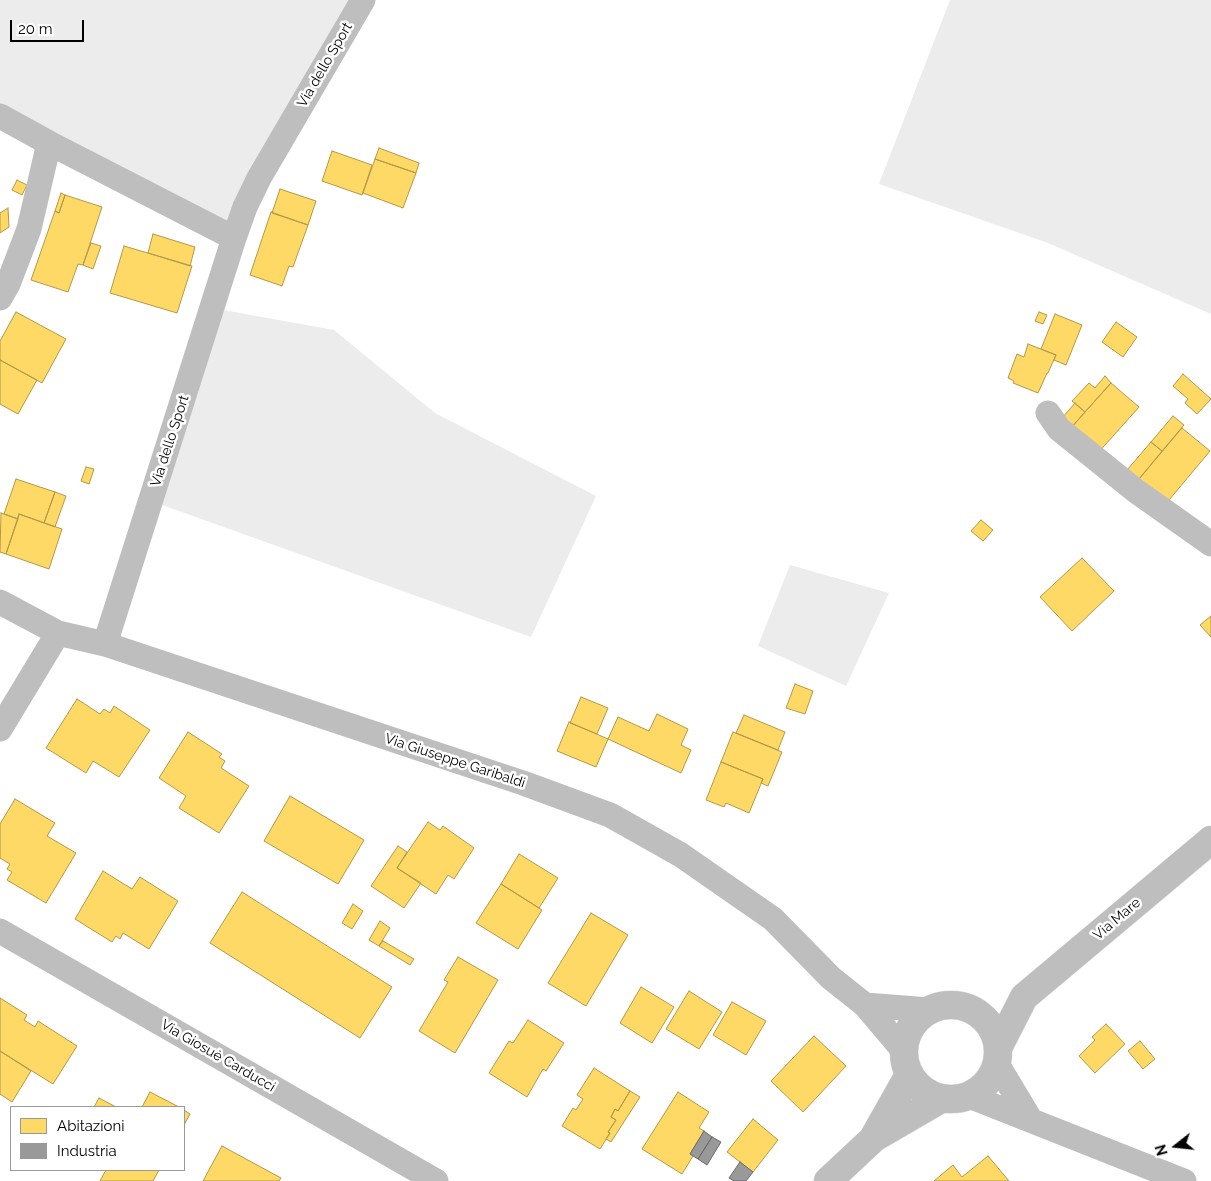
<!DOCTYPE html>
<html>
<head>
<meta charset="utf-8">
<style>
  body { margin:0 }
  #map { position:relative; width:1211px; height:1181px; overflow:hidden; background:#fff; font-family:Raleway,sans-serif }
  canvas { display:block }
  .legend { position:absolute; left:10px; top:1106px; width:175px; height:65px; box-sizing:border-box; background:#fff; border:1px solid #999; margin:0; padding:6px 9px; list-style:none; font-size:15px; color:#000 }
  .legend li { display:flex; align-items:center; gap:10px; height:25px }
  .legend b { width:25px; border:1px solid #999 }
  .north { position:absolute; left:1151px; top:1121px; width:50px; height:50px; -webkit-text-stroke:4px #fff; paint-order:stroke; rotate:254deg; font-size:14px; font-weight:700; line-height:20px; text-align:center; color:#000 }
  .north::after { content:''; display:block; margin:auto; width:18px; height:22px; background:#000; clip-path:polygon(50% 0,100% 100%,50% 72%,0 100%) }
  .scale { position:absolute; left:10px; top:20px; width:74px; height:22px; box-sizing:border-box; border:2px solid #000; border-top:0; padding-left:6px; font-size:15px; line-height:18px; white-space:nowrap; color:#000; -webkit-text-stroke:4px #fff; paint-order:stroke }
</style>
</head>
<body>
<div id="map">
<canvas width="1211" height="1181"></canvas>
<ul class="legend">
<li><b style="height:14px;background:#ffd966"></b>Abitazioni</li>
<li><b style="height:14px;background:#999"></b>Industria</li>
</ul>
<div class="north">N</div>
<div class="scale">20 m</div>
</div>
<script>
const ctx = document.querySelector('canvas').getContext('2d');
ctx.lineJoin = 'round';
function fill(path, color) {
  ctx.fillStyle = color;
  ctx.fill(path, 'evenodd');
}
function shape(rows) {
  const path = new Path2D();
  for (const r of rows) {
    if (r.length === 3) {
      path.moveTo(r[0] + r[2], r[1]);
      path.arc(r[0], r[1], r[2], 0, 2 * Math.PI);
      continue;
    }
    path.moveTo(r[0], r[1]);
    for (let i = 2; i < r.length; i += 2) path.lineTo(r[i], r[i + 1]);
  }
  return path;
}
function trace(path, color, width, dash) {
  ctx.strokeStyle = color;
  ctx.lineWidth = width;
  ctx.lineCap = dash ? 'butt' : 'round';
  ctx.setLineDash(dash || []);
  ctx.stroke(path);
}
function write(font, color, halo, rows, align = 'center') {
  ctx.font = font + ' Raleway,sans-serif';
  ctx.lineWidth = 5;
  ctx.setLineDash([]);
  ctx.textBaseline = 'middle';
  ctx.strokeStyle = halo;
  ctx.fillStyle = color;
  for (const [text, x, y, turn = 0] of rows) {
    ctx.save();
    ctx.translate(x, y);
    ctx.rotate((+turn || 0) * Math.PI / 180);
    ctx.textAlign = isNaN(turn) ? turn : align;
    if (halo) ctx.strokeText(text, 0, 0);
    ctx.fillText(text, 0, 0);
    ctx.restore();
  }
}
const green = shape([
  [0,0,363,0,234,238,0,116],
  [950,0,1211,0,1211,314,1048,243,879,184],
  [212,308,334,330,435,413,596,496,531,637,151,501],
  [790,565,889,593,846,686,758,646]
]);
const homes = shape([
  [379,148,419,163,416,173,375,159,379,148],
  [332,151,372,165,362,195,322,181,332,151],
  [375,159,416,173,403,208,363,193,375,159],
  [17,180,27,185,22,195,12,190,17,180],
  [280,189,316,201,308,225,272,213,280,189],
  [61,193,65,195,59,213,55,211,61,193],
  [65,195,102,207,83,265,78,264,68,292,31,280,55,211,59,213,65,195],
  [8,208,9,227,0,233,0,213,8,208],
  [271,212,308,225,293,267,289,266,282,286,250,275,271,212],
  [153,234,195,247,190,266,148,253,153,234],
  [91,243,101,246,93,269,83,265,91,243],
  [124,246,192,266,177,313,110,293,124,246],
  [16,312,66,339,42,383,0,360,0,341,16,312],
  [1039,312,1047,315,1043,324,1035,321,1039,312],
  [1055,314,1082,325,1066,365,1054,360,1056,355,1041,349,1055,314],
  [1116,322,1137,337,1123,357,1102,342,1116,322],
  [1028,344,1056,355,1048,373,1047,373,1038,393,1013,383,1014,381,1008,378,1017,354,1024,357,1028,344],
  [0,360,37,380,18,414,0,404,0,360],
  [1183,374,1211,399,1197,414,1185,403,1188,399,1173,386,1183,374],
  [1105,376,1111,383,1085,412,1072,401,1089,383,1095,388,1105,376],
  [1111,383,1139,407,1097,454,1069,430,1111,383],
  [1075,403,1085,412,1072,427,1062,418,1075,403],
  [1173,416,1184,425,1162,451,1151,442,1173,416],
  [1182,428,1210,451,1164,506,1139,479,1182,428],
  [1151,442,1162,451,1139,479,1127,470,1151,442],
  [86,467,94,469,89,484,81,481,86,467],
  [16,479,55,492,44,523,19,514,18,519,4,514,16,479],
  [55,492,66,496,55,527,44,523,55,492],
  [1,513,18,519,6,554,0,552,1,513],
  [19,514,62,529,49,569,6,554,19,514],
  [981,520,993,530,983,541,971,531,981,520],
  [1082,558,1114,591,1072,631,1040,597,1082,558],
  [1211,616,1211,637,1200,625,1211,616],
  [795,684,813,691,805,714,786,708,795,684],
  [581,697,608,708,597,734,570,723,581,697],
  [77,699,100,714,104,709,110,713,114,706,150,730,119,777,93,761,86,773,46,748,77,699],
  [657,714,688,729,681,745,691,750,681,773,608,739,618,717,649,731,657,714],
  [744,715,785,732,778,750,736,733,744,715],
  [569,722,608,739,596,767,557,751,569,722],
  [188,732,222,754,219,757,225,761,221,768,249,786,219,833,179,808,186,796,159,778,188,732],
  [733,732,782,752,768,786,761,783,763,779,721,762,733,732],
  [721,762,763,779,749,813,726,803,724,807,706,800,721,762],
  [290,796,364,840,338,884,264,841,290,796],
  [15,799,55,823,47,836,76,853,46,903,7,880,12,872,7,869,10,864,0,858,0,824,15,799],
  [428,822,440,830,443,826,474,848,454,879,448,875,436,894,397,868,428,822],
  [398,846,407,852,397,868,421,883,404,908,371,886,398,846],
  [519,854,558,878,539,908,501,884,519,854],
  [103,871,132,889,140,877,178,901,149,949,123,933,120,939,116,936,112,942,75,919,103,871],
  [501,884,542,910,518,949,476,923,501,884],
  [242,892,392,987,360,1038,210,943,242,892],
  [353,904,363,911,352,929,342,923,353,904],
  [591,913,628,935,586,1006,548,983,591,913],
  [380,921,390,928,379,946,369,940,380,921],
  [383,941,414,959,410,965,379,946,383,941],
  [458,957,498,980,455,1053,419,1031,448,982,444,980,458,957],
  [641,987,674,1007,652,1043,620,1023,641,987],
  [689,991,722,1012,699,1049,666,1029,689,991],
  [0,998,27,1015,24,1020,35,1027,38,1021,77,1046,53,1084,0,1051,0,998],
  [732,1002,766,1021,746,1055,713,1035,732,1002],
  [528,1020,564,1043,546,1071,543,1069,527,1097,489,1073,509,1041,513,1043,528,1020],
  [1106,1024,1125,1044,1095,1073,1079,1056,1095,1040,1092,1037,1106,1024],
  [814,1036,846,1066,803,1112,771,1081,814,1036],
  [1140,1041,1155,1059,1143,1069,1128,1051,1140,1041],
  [0,1051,31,1071,12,1102,0,1094,0,1051],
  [594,1068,630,1091,618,1111,615,1109,611,1117,616,1120,608,1132,610,1133,600,1149,562,1126,573,1108,576,1110,583,1099,577,1095,594,1068],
  [630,1091,640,1097,611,1142,606,1139,610,1133,608,1132,616,1120,611,1117,615,1109,618,1111,630,1091],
  [150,1092,179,1107,142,1107,150,1092],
  [678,1092,709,1112,699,1128,704,1131,690,1154,693,1156,682,1174,642,1149,678,1092],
  [99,1098,116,1107,94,1107,99,1098],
  [184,1110,190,1114,184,1125,184,1110],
  [753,1119,778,1140,753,1172,727,1152,753,1119],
  [222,1146,281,1178,279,1181,203,1181,222,1146],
  [988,1156,1009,1181,934,1181,953,1165,962,1177,988,1156],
  [106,1170,159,1170,153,1181,100,1181,106,1170]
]);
const industry = shape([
  [704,1131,712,1137,698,1159,690,1154,704,1131],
  [712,1137,721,1142,707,1165,698,1159,712,1137],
  [740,1162,753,1172,746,1181,734,1181,729,1178,740,1162]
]);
const minor = shape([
  [0,116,49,143],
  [0,298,8,284,29,229,49,143,234,238],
  [1048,413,1059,429,1136,491,1211,544],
  [0,602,58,633,105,644,523,783,610,815,681,855,773,919,831,978,865,1005,903,1050],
  [105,644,234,238,245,207,259,178,363,0],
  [0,729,58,633],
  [0,931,436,1181],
  [865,1005,929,1010],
  [997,1064,1030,1119],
  [969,1096,1184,1181]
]);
const major = shape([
  [951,1052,47],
  [998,1048,1024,997,1211,840],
  [874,1137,909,1075],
  [828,1181,874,1138,941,1099]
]);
const streetNames = [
  ["Via dello Sport",325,65,-60],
  ["Via dello Sport",170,441,-72],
  ["Via Giuseppe Garibaldi",455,761,18],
  ["Via Mare",1117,919,-40],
  ["Via Giosuè Carducci",218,1056,30]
];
fill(green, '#ececec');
fill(homes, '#ffd966');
trace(homes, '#b29847', 1);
fill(industry, '#999');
trace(industry, '#6b6b6b', 1);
trace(major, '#dbdbdb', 29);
trace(minor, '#bebebe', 25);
trace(major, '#bebebe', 28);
write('14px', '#000', '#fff', streetNames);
</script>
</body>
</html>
